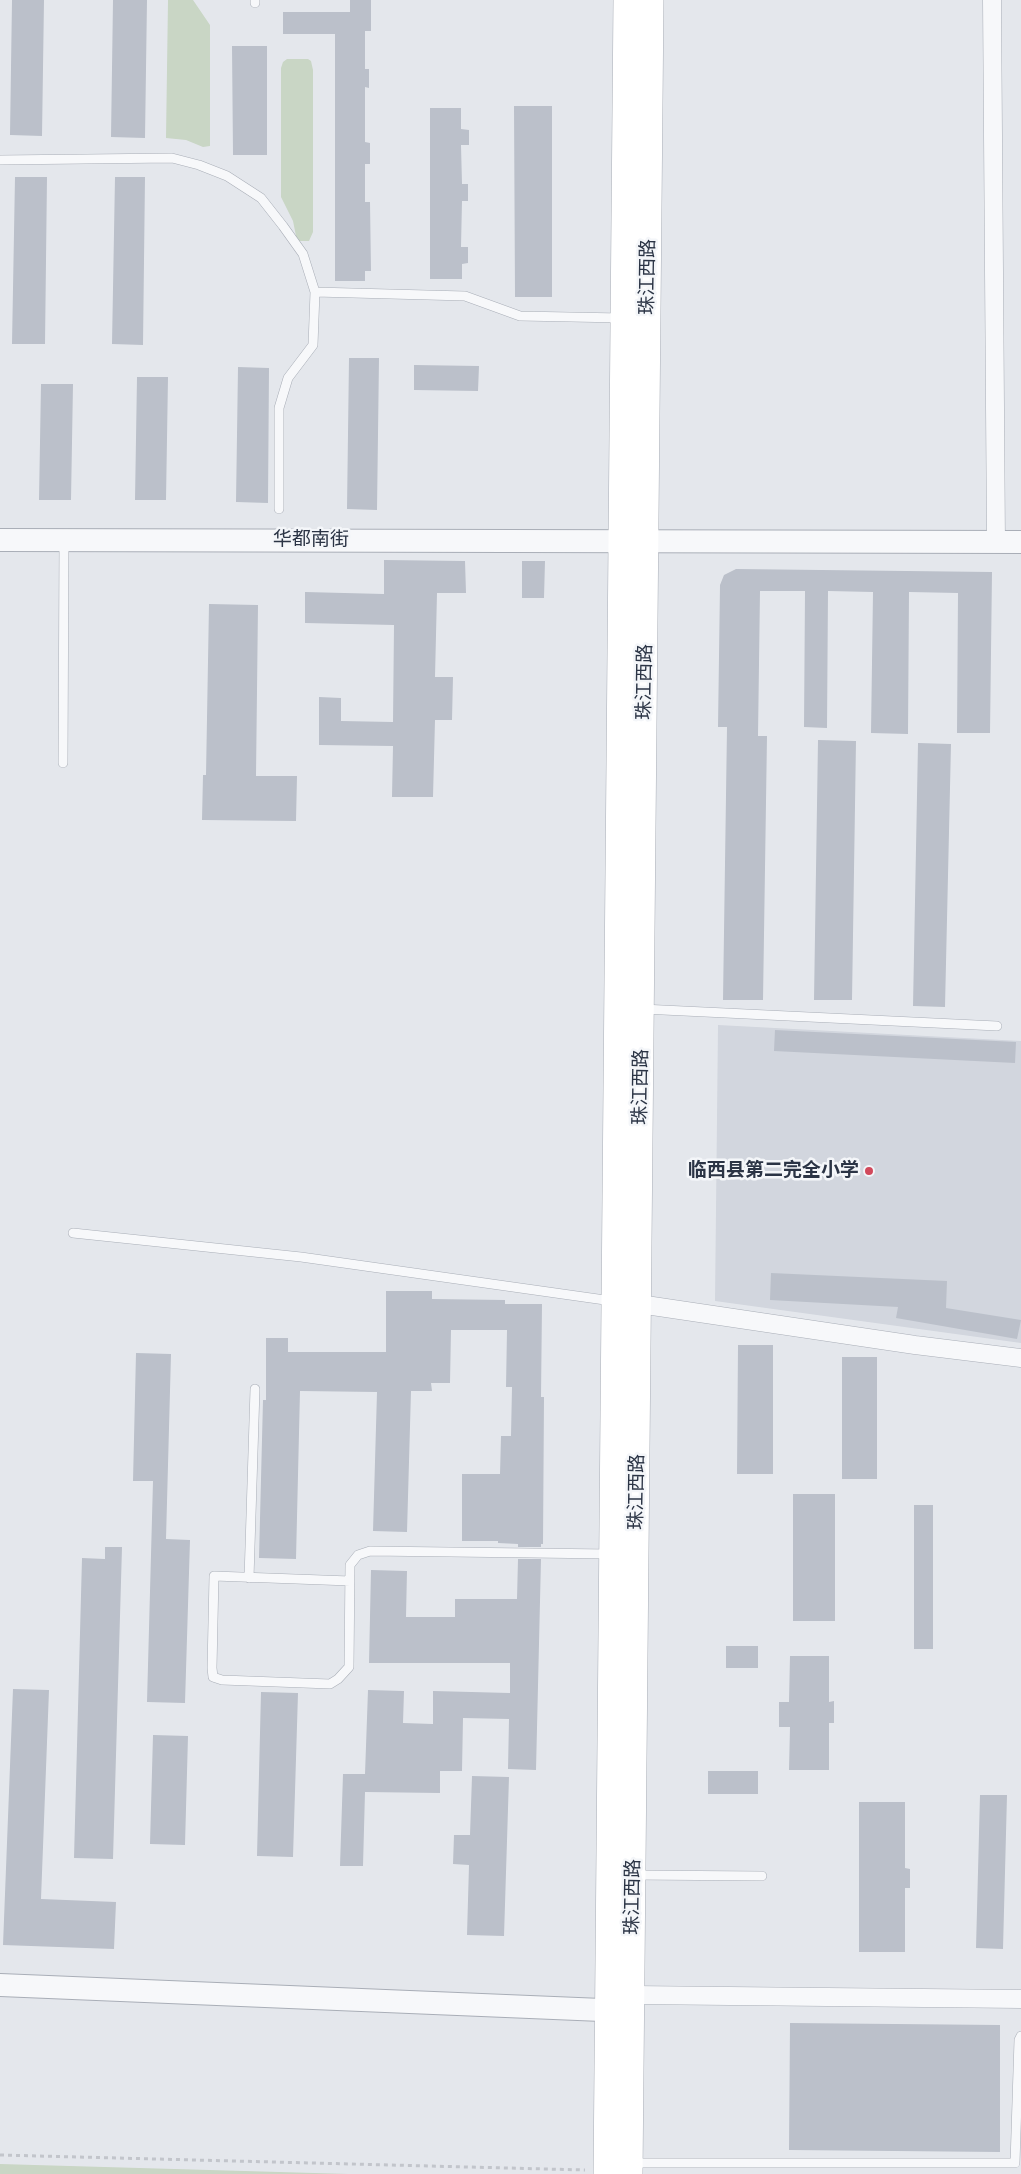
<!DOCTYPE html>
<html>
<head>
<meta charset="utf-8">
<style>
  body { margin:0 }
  canvas { display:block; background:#e4e7ec }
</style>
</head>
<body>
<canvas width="1021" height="2174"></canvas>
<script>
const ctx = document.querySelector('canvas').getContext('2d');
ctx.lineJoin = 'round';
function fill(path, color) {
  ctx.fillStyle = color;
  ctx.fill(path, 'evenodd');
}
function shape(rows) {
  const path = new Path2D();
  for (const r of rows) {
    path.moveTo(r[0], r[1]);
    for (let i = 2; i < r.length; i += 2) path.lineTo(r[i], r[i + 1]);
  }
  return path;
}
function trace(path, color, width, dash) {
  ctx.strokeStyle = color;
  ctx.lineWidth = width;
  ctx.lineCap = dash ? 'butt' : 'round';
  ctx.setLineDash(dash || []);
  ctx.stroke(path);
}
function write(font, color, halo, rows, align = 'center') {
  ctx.font = font + ' Karla,"Noto Sans SC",sans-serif';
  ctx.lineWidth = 5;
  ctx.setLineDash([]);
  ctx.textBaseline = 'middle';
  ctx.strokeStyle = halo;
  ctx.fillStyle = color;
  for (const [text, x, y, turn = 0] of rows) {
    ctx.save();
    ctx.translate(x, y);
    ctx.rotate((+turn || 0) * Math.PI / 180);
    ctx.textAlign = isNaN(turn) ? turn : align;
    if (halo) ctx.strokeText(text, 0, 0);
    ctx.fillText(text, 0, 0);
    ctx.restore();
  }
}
const built = shape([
  [718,1025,1021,1041,1021,1343,715,1301]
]);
const green = shape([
  [168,0,193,0,210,25,210,146,203,147,186,140,166,138],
  [287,59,308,59,311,61,313,70,313,232,309,241,297,241,293,221,281,197,281,68,283,62],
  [0,2164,349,2174,0,2174]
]);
const building = shape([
  [12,0,44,0,42,136,10,135],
  [113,0,147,0,145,138,111,137],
  [350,0,371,0,371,31,365,31,365,69,369,69,369,88,365,87,365,142,370,143,370,164,365,164,365,202,370,202,371,271,365,271,365,281,335,281,335,34,283,34,283,12,350,12],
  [232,46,267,46,267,155,233,155],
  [514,106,552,106,552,297,515,297],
  [430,108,461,108,461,129,469,130,469,145,461,145,462,184,468,184,468,201,462,201,461,247,468,247,468,263,462,264,462,279,430,279],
  [15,177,47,177,45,344,12,344],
  [115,177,145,177,143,345,112,344],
  [349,358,379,358,377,510,347,509],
  [414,365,479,366,478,391,414,390],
  [238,367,269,368,268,503,236,502],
  [137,377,168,377,166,500,135,500],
  [41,384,73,384,71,500,39,500],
  [384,560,465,561,466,593,437,593,435,677,453,677,452,720,435,720,433,797,392,797,393,746,319,745,319,697,341,698,341,721,393,722,394,625,305,623,305,592,384,594],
  [522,561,545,561,544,598,522,598],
  [736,569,992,572,990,733,957,733,958,593,909,592,908,734,871,733,873,592,828,591,827,728,804,727,805,591,760,591,758,736,767,736,763,1000,723,1000,727,727,718,727,720,585,724,575],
  [209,604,258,605,256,776,297,776,296,821,202,820,203,775,206,775],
  [818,740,856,741,852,1000,814,1000],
  [918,743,951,744,945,1007,913,1006],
  [775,1030,1016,1042,1015,1063,774,1051],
  [771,1273,947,1281,946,1308,1021,1320,1017,1339,896,1318,898,1307,770,1300],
  [386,1291,432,1291,432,1299,505,1300,505,1304,542,1304,541,1397,544,1397,543,1544,541,1544,541,1547,518,1547,518,1544,498,1543,498,1541,462,1541,462,1474,500,1474,501,1436,511,1436,512,1387,506,1387,507,1330,451,1330,450,1383,431,1383,432,1391,411,1391,407,1532,373,1531,377,1392,300,1391,296,1559,259,1558,263,1400,266,1400,266,1338,288,1338,288,1352,386,1352],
  [738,1345,773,1345,773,1474,737,1474],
  [136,1353,171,1354,166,1539,190,1540,185,1703,147,1702,153,1481,133,1481],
  [842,1357,877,1357,877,1479,842,1479],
  [793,1494,835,1494,835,1621,793,1621],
  [914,1505,933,1505,933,1649,914,1649],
  [105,1547,122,1547,113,1859,74,1858,82,1558,105,1559],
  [518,1559,541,1559,536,1770,508,1769,509,1719,463,1718,462,1771,440,1771,440,1793,365,1792,363,1866,340,1866,343,1774,365,1774,368,1690,404,1691,403,1723,433,1724,433,1691,510,1693,510,1663,369,1663,371,1570,407,1571,406,1617,455,1617,455,1599,517,1599],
  [726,1646,758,1646,758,1668,726,1668],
  [790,1656,829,1656,829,1702,834,1701,834,1723,829,1723,829,1770,789,1770,790,1727,779,1727,779,1702,789,1702],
  [13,1689,49,1690,41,1899,116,1902,114,1949,3,1945],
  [261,1692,298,1693,293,1857,257,1856],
  [153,1735,188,1736,185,1845,150,1844],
  [708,1771,758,1771,758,1794,708,1794],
  [472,1776,509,1777,504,1936,467,1935,469,1865,453,1864,454,1835,470,1835],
  [980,1795,1007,1795,1003,1949,976,1948],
  [859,1802,905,1802,905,1868,910,1869,910,1888,905,1888,905,1952,859,1952],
  [790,2023,1000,2025,1000,2152,789,2150]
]);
const path = shape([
  [0,2155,585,2170]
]);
const service = shape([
  [255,0,255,3],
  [0,160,172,158,199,165,227,176,261,198,283,226,303,254,315,292,313,345,288,378,279,408,279,509],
  [315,292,465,296,520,316,621,318],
  [63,763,64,540],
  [642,1009,997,1026],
  [73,1233,301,1257,612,1301],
  [249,1578,255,1389],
  [350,1581,214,1576,212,1668,213,1677,222,1680,330,1684,338,1679,349,1667,350,1565,358,1555,370,1551,610,1554],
  [634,1875,762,1876],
  [632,2163,1015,2163,1019,2040,1021,2036]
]);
const minor = shape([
  [992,0,996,542],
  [639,1304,915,1345,1021,1358],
  [632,1995,1021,1999]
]);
const tertiary = shape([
  [0,540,1021,542],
  [0,1985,626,2011]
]);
const secondary = shape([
  [606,2174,626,0],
  [630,2174,651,0]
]);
const markers = [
  [869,1171,5,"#d1495b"]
];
const streetNames = [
  ["珠江西路",648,277,-89],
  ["华都南街",311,540],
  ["珠江西路",645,682,-89],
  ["珠江西路",641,1087,-89],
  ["珠江西路",637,1492,-89],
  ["珠江西路",633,1897,-89]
];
const poiNames = [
  ["临西县第二完全小学",859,1171]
];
fill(built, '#d2d6de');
fill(green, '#c9d6c5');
fill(building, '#bbc0ca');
trace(service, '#a9aeb7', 10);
trace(minor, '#a9aeb7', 19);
trace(tertiary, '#a9aeb7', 24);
trace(secondary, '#a9aeb7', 26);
trace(path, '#c2c5cb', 3, [4, 4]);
trace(service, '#f7f8fa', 9);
trace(minor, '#f7f8fa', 18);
trace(tertiary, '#f7f8fa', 22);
trace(secondary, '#fff', 25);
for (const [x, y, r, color] of markers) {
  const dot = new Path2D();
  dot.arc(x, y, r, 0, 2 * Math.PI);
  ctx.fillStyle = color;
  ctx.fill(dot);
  trace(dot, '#f4f6f9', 2);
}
write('19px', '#2b3445', '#f4f6f9', streetNames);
write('bold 19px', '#2b3445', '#f4f6f9', poiNames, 'right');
</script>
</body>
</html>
